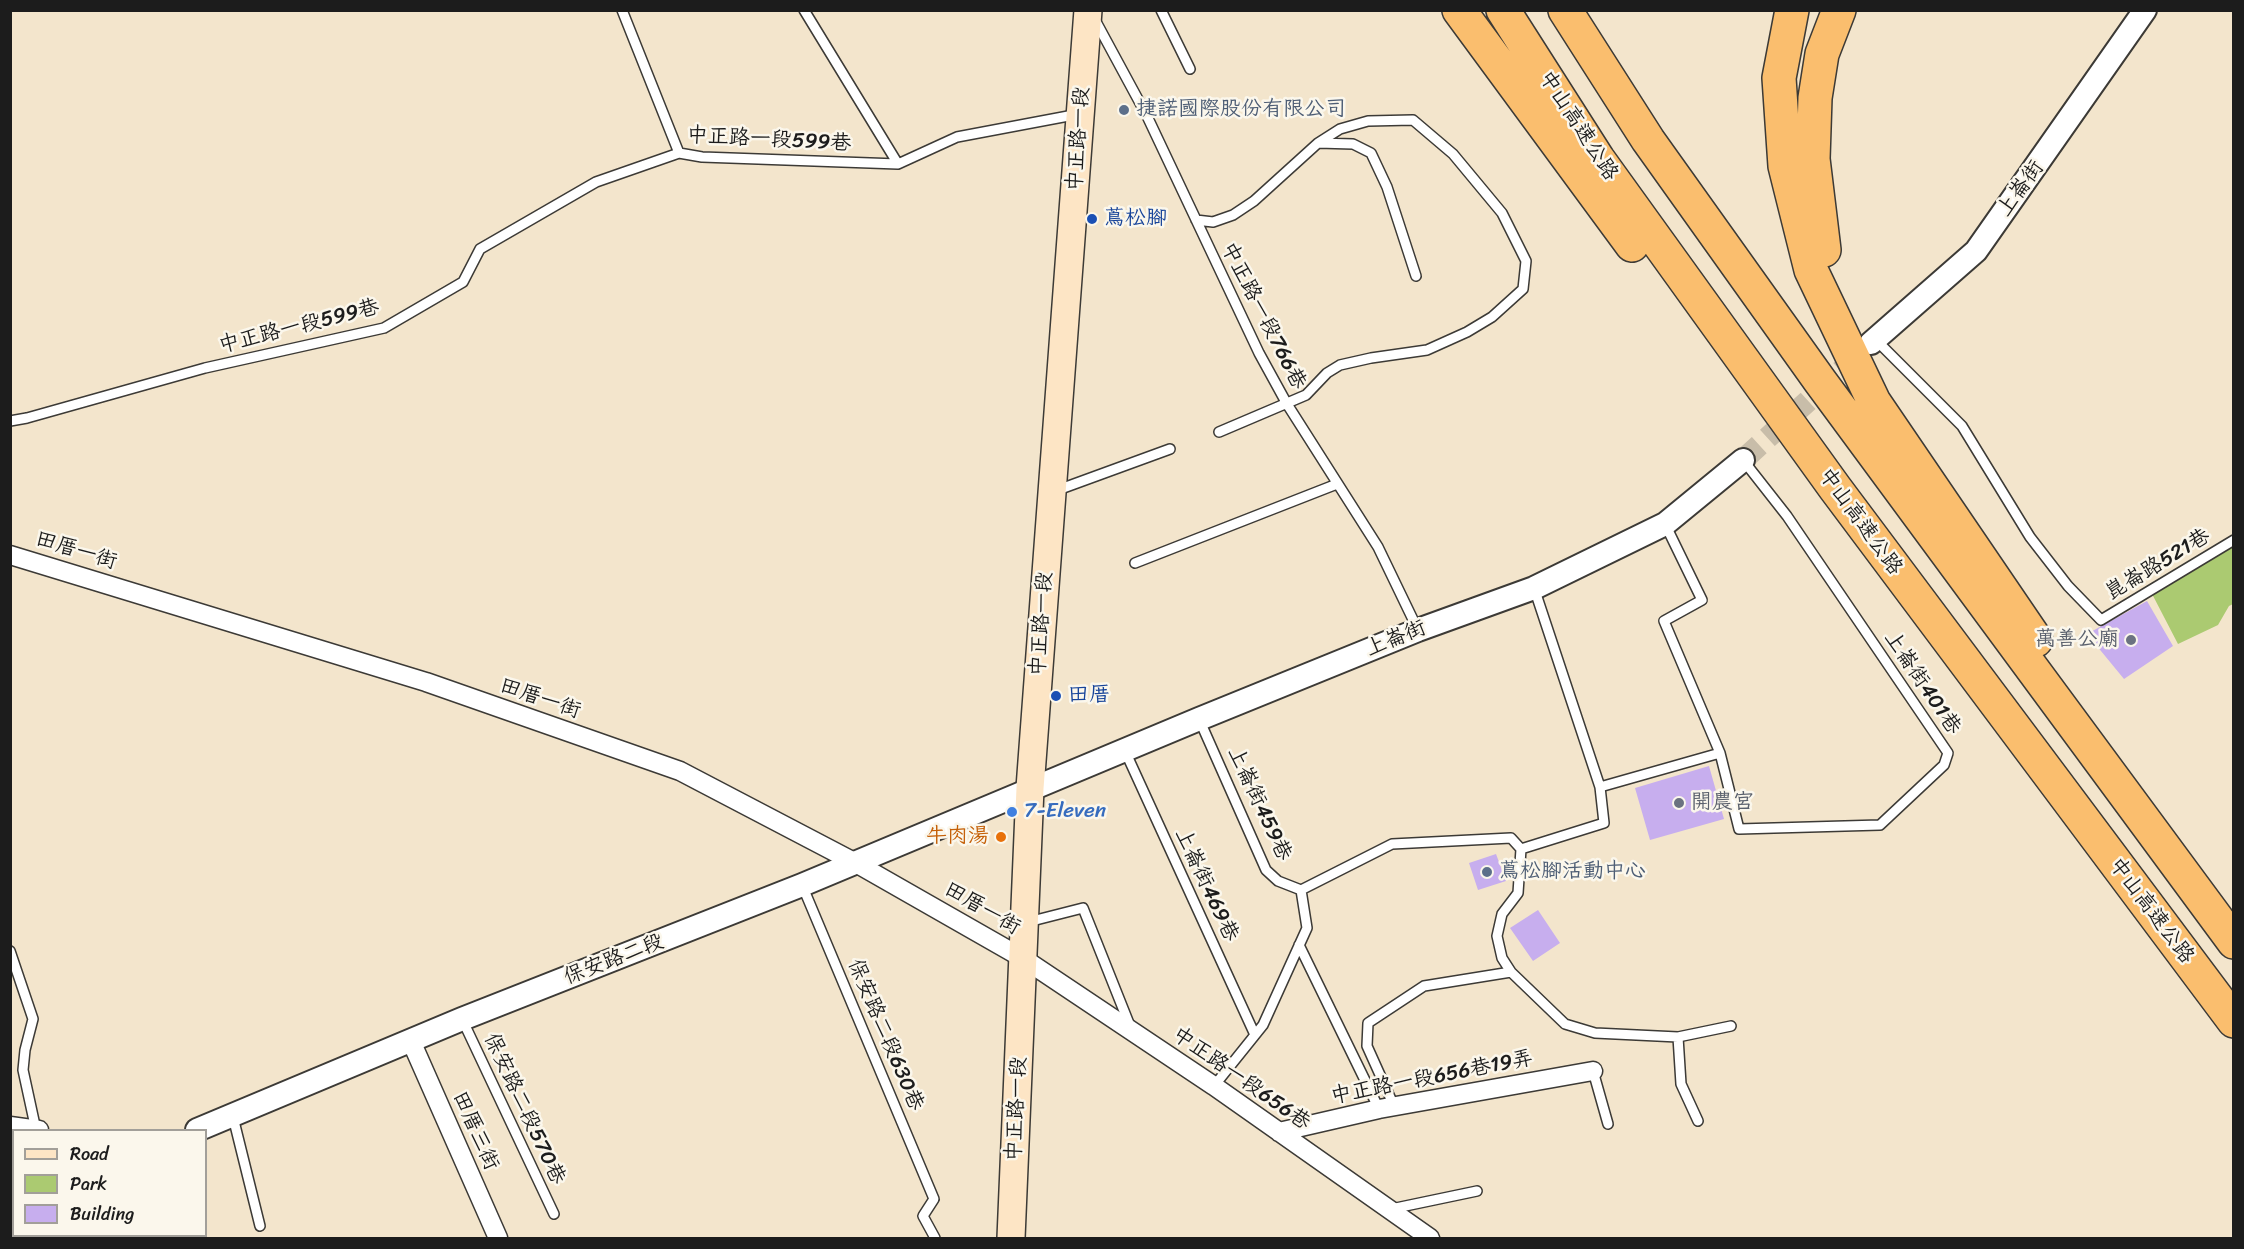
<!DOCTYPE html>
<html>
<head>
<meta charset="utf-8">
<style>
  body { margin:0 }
  #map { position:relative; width:2244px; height:1249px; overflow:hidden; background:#f3e5cc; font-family:Sriracha,sans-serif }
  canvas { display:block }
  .frame { position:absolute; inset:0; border:12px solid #1c1c1c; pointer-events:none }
  .legend { position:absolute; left:12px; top:1129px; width:195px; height:108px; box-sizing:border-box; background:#fbf7ec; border:2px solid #a29f99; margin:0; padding:8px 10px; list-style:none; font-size:18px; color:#1c1c1c }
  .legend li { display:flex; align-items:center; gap:12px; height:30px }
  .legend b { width:30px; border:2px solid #a29f99 }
</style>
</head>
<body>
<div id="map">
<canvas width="2244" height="1249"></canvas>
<div class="frame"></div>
<ul class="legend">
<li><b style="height:8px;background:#fde5c5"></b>Road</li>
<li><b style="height:16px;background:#abca71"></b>Park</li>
<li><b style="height:16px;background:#c7aeee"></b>Building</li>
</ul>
</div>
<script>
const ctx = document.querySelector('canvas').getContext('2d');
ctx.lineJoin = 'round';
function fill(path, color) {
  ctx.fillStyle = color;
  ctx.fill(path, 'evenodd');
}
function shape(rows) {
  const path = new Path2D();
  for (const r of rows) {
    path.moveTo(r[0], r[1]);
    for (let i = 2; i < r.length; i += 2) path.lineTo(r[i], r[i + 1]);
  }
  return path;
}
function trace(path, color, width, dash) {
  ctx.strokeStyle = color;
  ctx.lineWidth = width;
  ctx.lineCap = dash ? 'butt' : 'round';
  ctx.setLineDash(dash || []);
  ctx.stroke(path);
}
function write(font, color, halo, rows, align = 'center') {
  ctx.font = font + ' Sriracha,"LXGW WenKai TC",sans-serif';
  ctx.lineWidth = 5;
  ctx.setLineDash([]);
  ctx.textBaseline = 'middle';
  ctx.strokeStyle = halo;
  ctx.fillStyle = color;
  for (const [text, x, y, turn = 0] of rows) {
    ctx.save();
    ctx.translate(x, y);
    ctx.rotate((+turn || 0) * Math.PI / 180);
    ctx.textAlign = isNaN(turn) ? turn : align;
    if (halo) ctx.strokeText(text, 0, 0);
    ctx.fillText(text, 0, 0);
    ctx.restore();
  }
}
const green = shape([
  [2233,540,2233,604,2229,606,2218,625,2178,644,2150,590]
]);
const building = shape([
  [2147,601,2173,646,2124,679,2087,634],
  [1709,766,1724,819,1650,840,1635,788],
  [1496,854,1506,881,1478,890,1469,863],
  [1538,910,1560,943,1533,961,1510,928]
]);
const tertiaryTunnel = shape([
  [1743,460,1864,350]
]);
const service = shape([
  [622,10,679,153],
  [804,10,898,164],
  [1161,10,1190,69],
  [1094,18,1147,116,1259,353,1287,404,1378,547,1418,630],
  [1318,143,1353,144,1371,153,1387,187,1416,276],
  [1196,220,1213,222,1233,215,1254,201,1318,143,1340,129,1368,121,1413,120,1453,154,1502,213,1526,261,1523,289,1492,317,1467,332,1427,350,1371,358,1340,365,1327,373,1306,395,1219,432],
  [1876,340,1962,426,2030,537,2068,586,2101,620,2234,540],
  [10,421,27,418,205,368,384,328,463,282,480,249,596,182,679,153,702,157,898,164,957,137,1079,114],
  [1055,491,1170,449],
  [1665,524,1702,600,1664,621,1720,753,1739,829,1880,825,1944,765,1948,753,1787,516,1743,460],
  [1135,563,1337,484],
  [1199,719,1266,870,1278,881,1301,890,1392,844,1511,838,1521,849,1518,893,1502,914,1497,936,1502,958,1511,972,1565,1024,1595,1033,1678,1037,1731,1026],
  [1125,751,1255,1035],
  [1600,787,1720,753],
  [1521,849,1604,823,1600,787,1534,588],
  [802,885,934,1199,923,1216,935,1238],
  [1028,922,1083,908,1130,1026],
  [1299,945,1379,1109],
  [10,951,33,1019,25,1050,23,1070,36,1130],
  [462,1019,554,1214],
  [1678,1037,1681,1084,1698,1121],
  [1593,1071,1608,1124],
  [1214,1086,1263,1025,1307,928,1301,890],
  [1394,1106,1367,1046,1368,1023,1424,986,1511,972],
  [233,1117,260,1226],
  [1391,1209,1477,1191]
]);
const minor = shape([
  [10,555,426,682,680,771,854,862,1024,959,1214,1086,1430,1238],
  [411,1041,498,1238],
  [10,1126,39,1130],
  [1279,1132,1379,1109,1593,1071]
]);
const tertiary = shape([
  [1871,343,1976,251,2145,10],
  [197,1130,462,1019,802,885,1199,719,1418,630,1534,588,1665,524,1743,460],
  [61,1238,65,1236]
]);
const secondary = shape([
  [1011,1238,1030,788,1088,10]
]);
const motorway = shape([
  [1459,10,1632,245],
  [1503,10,1598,159,1835,488,2234,1021],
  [1565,10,1648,140,1820,381,2234,942],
  [1792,10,1779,78,1785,166,1811,270,1874,402,2036,640],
  [1824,250,1813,159,1815,98,1822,54,1839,10]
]);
const markers = [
  [1124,110,6,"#5c6f8a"],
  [1092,219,6,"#1a4fb4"],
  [2131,640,6,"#6b7280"],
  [1056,696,6,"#1a4fb4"],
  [1679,803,6,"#6b7280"],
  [1012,812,6,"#3f7fe0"],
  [1001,837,6,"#e8710a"],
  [1487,872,6,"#5c6f8a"]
];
const serviceNames = [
  ["捷諾國際股份有限公司",1136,110],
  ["蔦松腳活動中心",1499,872]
];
const streetNames = [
  ["中山高速公路",1578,126,57],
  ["中正路一段",1079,139,-86],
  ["中正路一段599巷",769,140,3],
  ["上崙街",2021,189,-54],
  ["中正路一段766巷",1263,316,63],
  ["中正路一段599巷",299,327,-14],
  ["中山高速公路",1860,522,54],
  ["田厝一街",76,551,17],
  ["崑崙路521巷",2158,565,-31],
  ["中正路一段",1042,624,-86],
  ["上崙街",1396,639,-22],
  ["上崙街401巷",1922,683,56],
  ["田厝一街",540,699,19],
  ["上崙街459巷",1259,804,65],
  ["上崙街469巷",1206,885,65],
  ["田厝一街",982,909,30],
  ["中山高速公路",2151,911,53],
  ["保安路二段",614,960,-21],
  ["保安路二段630巷",885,1035,67],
  ["中正路一段656巷19弄",1432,1078,-11],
  ["中正路一段656巷",1241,1079,35],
  ["保安路二段570巷",524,1109,65],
  ["中正路一段",1017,1109,-87],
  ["田厝三街",475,1131,66]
];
const transitNames = [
  ["蔦松腳",1104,219],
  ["田厝",1068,696]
];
const worshipNames = [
  ["萬善公廟",2119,640],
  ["開農宮",1691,803,"left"]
];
const shopNames = [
  ["7-Eleven",1024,812]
];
const foodNames = [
  ["牛肉湯",989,837]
];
fill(green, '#abca71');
fill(building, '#c7aeee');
trace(tertiaryTunnel, '#c8bda9', 22, [22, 11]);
trace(service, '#3c3a36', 12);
trace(minor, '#3c3a36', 21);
trace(tertiary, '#3c3a36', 26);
trace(secondary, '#3c3a36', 30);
trace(motorway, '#3c3a36', 36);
trace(service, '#fff', 9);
trace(minor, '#fff', 18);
trace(tertiary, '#fff', 22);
trace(secondary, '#fde5c5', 27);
trace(motorway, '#fabe6e', 33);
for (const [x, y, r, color] of markers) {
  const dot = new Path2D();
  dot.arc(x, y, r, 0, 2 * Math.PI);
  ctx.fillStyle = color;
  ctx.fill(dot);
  trace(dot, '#fbf7ec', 2);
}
write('21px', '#4e5e75', '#fbf7ec', serviceNames, 'left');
write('21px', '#1c1c1c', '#fbf7ec', streetNames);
write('21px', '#164399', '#fbf7ec', transitNames, 'left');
write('21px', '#5b616d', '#fbf7ec', worshipNames, 'right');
write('21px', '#366cbe', '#fbf7ec', shopNames, 'left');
write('21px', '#c56008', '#fbf7ec', foodNames, 'right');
</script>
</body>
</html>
